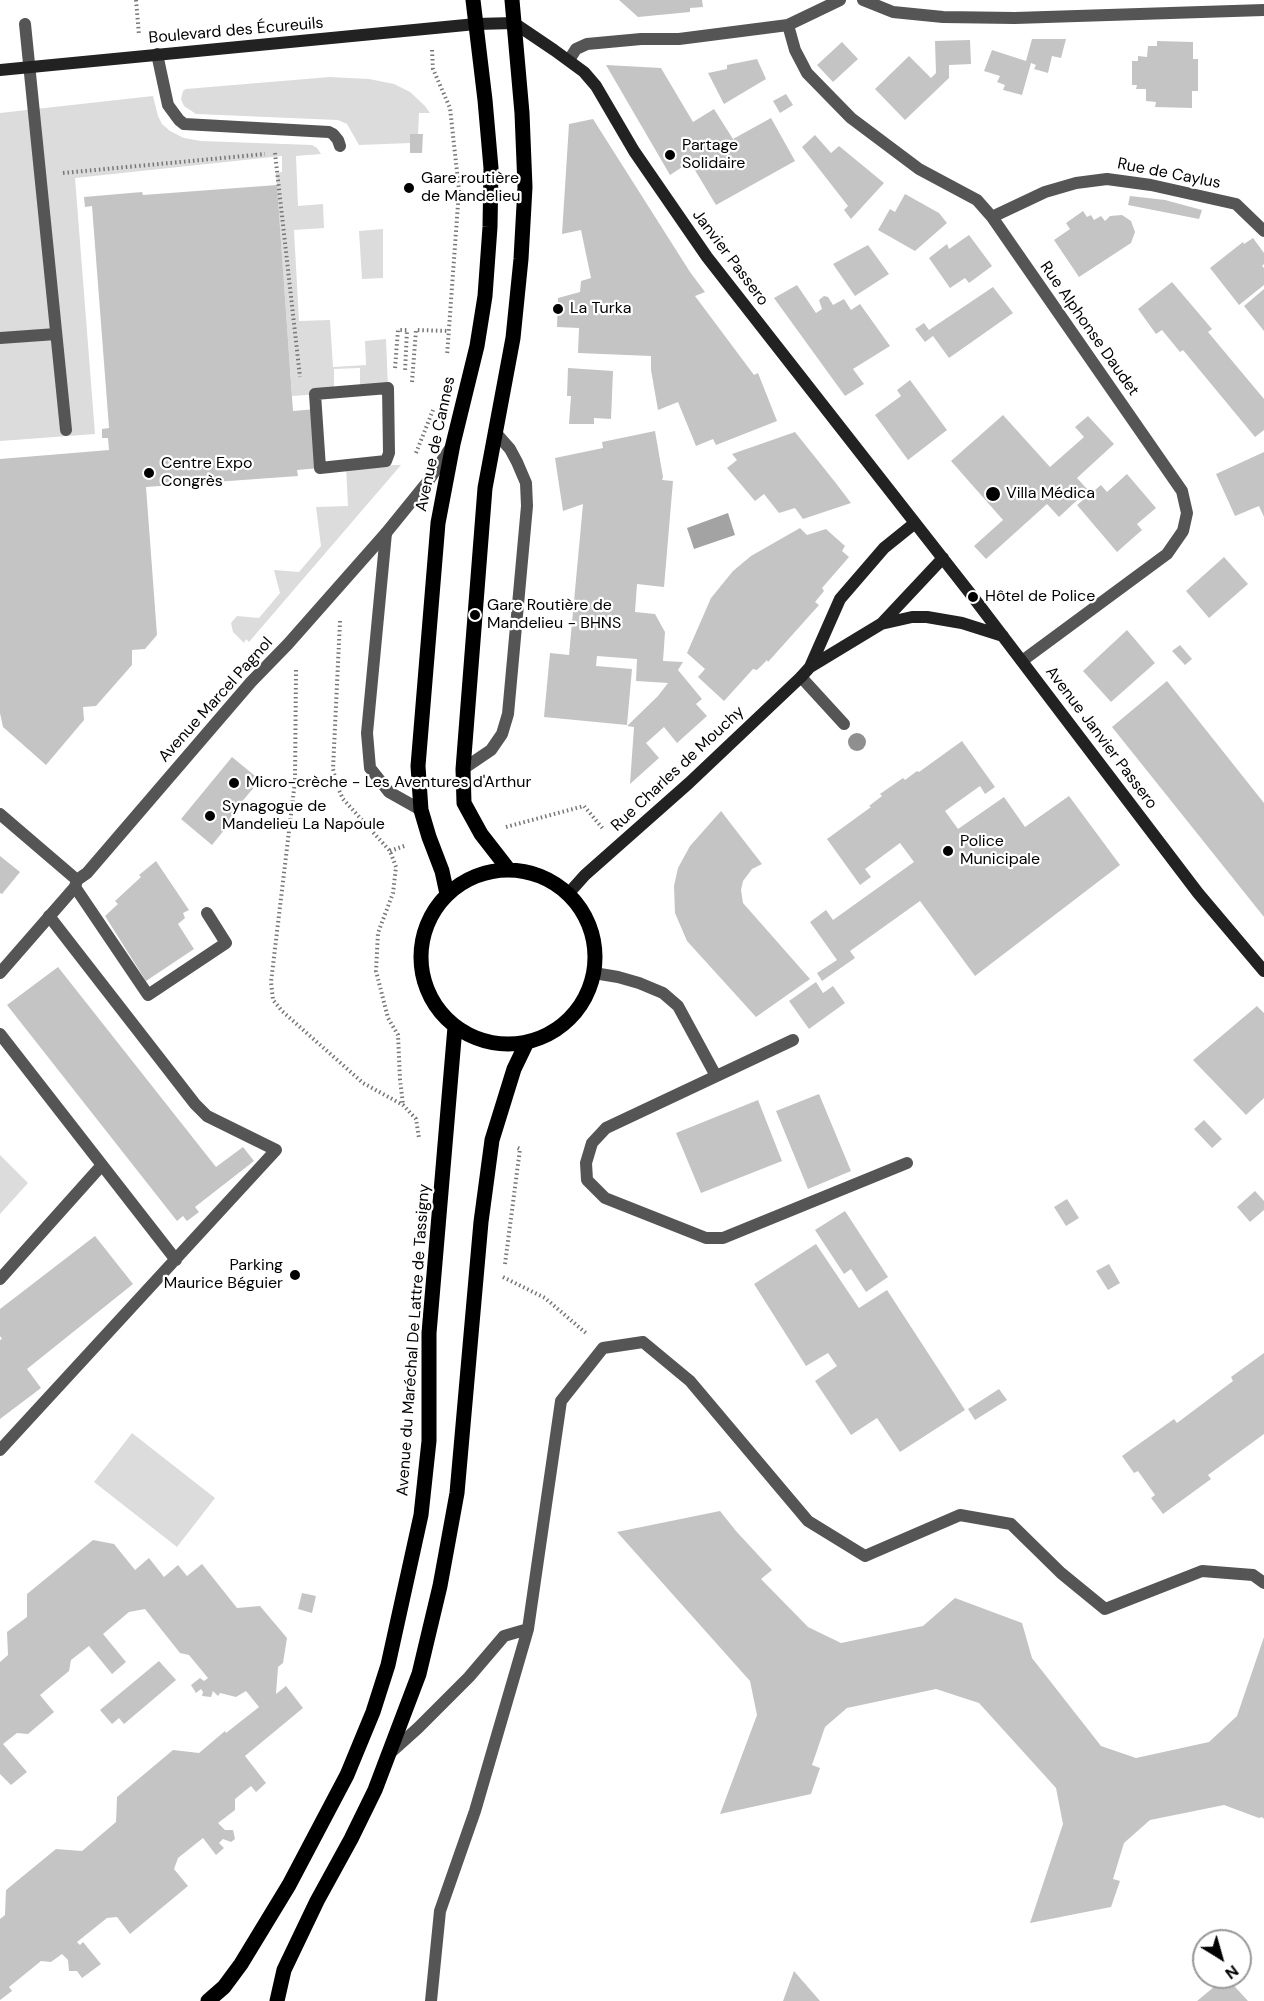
<!DOCTYPE html>
<html>
<head>
<meta charset="utf-8">
<style>
  body { margin:0 }
  #map { position:relative; width:1264px; height:2001px; overflow:hidden; background:#fff; font-family:"DM Sans",sans-serif }
  canvas { display:block }
  .north { position:absolute; left:1192px; top:1929px; width:60px; height:60px; box-sizing:border-box; background:#fff; border:2px solid #999; border-radius:50%; rotate:143deg; font-size:16px; font-weight:700; line-height:24px; text-align:center; color:#000 }
  .north::after { content:''; display:block; margin:auto; width:21px; height:27px; background:#000; clip-path:polygon(50% 0,100% 100%,50% 72%,0 100%) }
</style>
</head>
<body>
<div id="map">
<canvas width="1264" height="2001"></canvas>
<div class="north">N</div>
</div>
<script>
const ctx = document.querySelector('canvas').getContext('2d');
ctx.lineJoin = 'round';
function fill(path, color) {
  ctx.fillStyle = color;
  ctx.fill(path, 'evenodd');
}
function shape(rows) {
  const path = new Path2D();
  for (const r of rows) {
    if (r.length === 3) {
      path.moveTo(r[0] + r[2], r[1]);
      path.arc(r[0], r[1], r[2], 0, 2 * Math.PI);
      continue;
    }
    path.moveTo(r[0], r[1]);
    for (let i = 2; i < r.length; i += 2) path.lineTo(r[i], r[i + 1]);
  }
  return path;
}
function trace(path, color, width, dash) {
  ctx.strokeStyle = color;
  ctx.lineWidth = width;
  ctx.lineCap = dash ? 'butt' : 'round';
  ctx.setLineDash(dash || []);
  ctx.stroke(path);
}
function write(font, color, halo, rows, align = 'center') {
  ctx.font = font + ' "DM Sans",sans-serif';
  ctx.lineWidth = 4.5;
  ctx.setLineDash([]);
  ctx.textBaseline = 'middle';
  ctx.strokeStyle = halo;
  ctx.fillStyle = color;
  for (const [text, x, y, turn = 0] of rows) {
    ctx.save();
    ctx.translate(x, y);
    ctx.rotate((+turn || 0) * Math.PI / 180);
    ctx.textAlign = isNaN(turn) ? turn : align;
    if (halo) ctx.strokeText(text, 0, 0);
    ctx.fillText(text, 0, 0);
    ctx.restore();
  }
}
const green = shape([
  [330,77,369,79,394,84,410,92,425,106,430,113,419,113,418,134,410,134,410,143,359,145,347,124,338,120,196,114,184,106,181,99,183,91,186,89],
  [153,96,158,116,162,124,170,131,184,138,201,141,312,145,317,148,321,154,296,156,298,206,323,204,324,228,294,230,299,321,330,320,333,367,366,365,365,341,386,339,388,388,360,390,360,368,334,369,334,393,292,396,276,173,282,172,282,156,75,178,95,434,0,441,0,113],
  [383,229,383,278,362,279,359,231],
  [401,465,249,642,246,639,244,643,233,632,231,623,237,616,259,618,280,593,274,570,299,572,321,546,316,507,348,506,346,466],
  [0,1155,28,1183,0,1214],
  [132,1433,215,1498,177,1547,94,1482]
]);
const water = shape([
  [728,513,735,535,694,549,687,528]
]);
const building = shape([
  [619,0,702,0,703,7,690,8,690,12,638,17],
  [1032,39,1066,39,1061,58,1052,56,1048,73,1034,69,1036,65,1031,63,1022,95,1003,90,1005,85,997,82,1000,76,984,71,992,50,1026,61],
  [970,40,971,64,949,65,949,78,905,120,875,89,909,56,931,78,936,73,935,41],
  [1157,41,1193,42,1193,59,1198,59,1198,91,1192,91,1192,108,1155,107,1156,102,1146,101,1146,89,1136,89,1137,85,1132,85,1132,61,1138,61,1138,56,1147,57,1148,46,1157,46],
  [842,42,858,59,833,82,817,65],
  [757,59,766,79,724,104,708,73,727,69,727,65],
  [606,65,661,68,693,122,714,109,733,139,771,118,795,161,716,205,690,162,670,175],
  [786,94,793,105,780,113,773,101],
  [593,119,690,272,705,292,695,296,754,375,758,373,777,421,716,445,713,439,696,446,678,402,658,410,651,370,651,356,578,353,579,328,557,327,558,298,580,292,581,281,591,278,581,230,562,234,569,124],
  [410,134,423,134,422,153,410,153],
  [815,135,831,153,839,146,884,183,851,219,844,210,848,206,802,147],
  [277,185,293,411,316,409,320,468,297,470,298,476,146,487,157,635,145,649,132,650,132,665,96,706,83,707,84,720,46,765,3,727,0,713,0,459,109,450,108,438,102,438,102,429,109,428,92,206,85,207,84,197,142,192,143,195],
  [905,194,939,213,947,223,915,251,878,230,890,209,895,212],
  [1130,196,1165,200,1202,210,1199,219,1128,205],
  [1083,211,1087,217,1091,215,1094,220,1101,216,1105,221,1110,216,1122,215,1131,221,1135,232,1131,243,1079,277,1054,240,1070,229,1066,223],
  [969,235,992,266,969,283,965,278,950,288,929,258,947,244,949,249],
  [1253,238,1264,253,1264,264,1262,266,1264,268,1264,285,1239,305,1210,268,1243,242,1244,244],
  [868,245,889,274,855,296,833,264],
  [1172,282,1212,329,1208,332,1264,399,1264,430,1255,437,1183,350,1180,352,1162,330,1156,334,1138,309],
  [797,285,816,313,822,309,819,300,824,296,828,297,833,305,844,299,851,310,860,304,890,346,853,369,864,384,845,396,774,298],
  [993,287,1013,313,949,358,933,336,925,342,915,329,924,323,929,330],
  [1264,289,1264,331,1244,306],
  [568,368,613,371,611,419,594,418,594,424,569,424,571,396,567,396],
  [910,380,947,430,908,460,875,415,901,396,897,390],
  [1003,415,1050,467,1084,437,1075,427,1088,416,1114,444,1077,478,1088,490,1059,517,1047,504,986,559,974,546,1003,520,951,461],
  [655,431,663,477,662,480,673,481,664,587,637,584,635,612,655,614,665,632,663,661,683,662,678,670,702,699,696,704,707,716,677,743,664,727,646,743,659,758,630,784,634,727,627,726,658,696,668,683,636,681,637,659,597,656,596,666,632,669,627,725,544,717,550,653,569,655,583,504,563,511,555,458,603,448,602,442],
  [795,432,835,482,851,503,803,519,795,508,779,513,764,494,755,501,727,468,737,460,732,454],
  [1264,452,1264,517,1259,506,1235,516,1216,474],
  [1127,474,1156,508,1137,524,1142,530,1117,552,1077,505,1101,485,1107,492],
  [800,528,807,535,826,529,845,546,842,551,849,557,822,588,824,591,815,602,819,605,768,662,767,660,757,670,753,669,724,701,698,677,705,669,687,653,711,598,733,571,751,556],
  [1224,557,1248,584,1209,618,1186,591],
  [1127,630,1155,663,1111,702,1083,671],
  [1180,645,1192,659,1185,665,1172,651],
  [1167,681,1264,803,1264,917,1112,727],
  [962,741,995,787,985,794,980,786,945,811,958,829,1004,797,1025,827,1069,796,1120,865,975,976,920,901,850,951,855,958,822,981,817,973,837,960,810,922,826,910,833,920,914,862,900,843,865,869,871,877,860,885,827,839,871,807,869,806,882,796,880,794,903,778,905,780,917,771,919,772],
  [232,757,260,780,235,810,238,813,212,845,181,819],
  [721,811,762,864,752,869,743,881,741,890,743,903,810,979,756,1017,687,941,675,913,674,886,678,868,690,846],
  [0,856,20,872,2,894,0,893],
  [156,861,189,910,183,913,185,918,178,924,194,949,146,981,105,916,118,904,115,901,141,877,139,875],
  [58,967,216,1167,243,1147,254,1161,195,1207,199,1212,187,1221,183,1216,177,1221,7,1005],
  [816,982,823,993,833,986,845,1003,809,1029,789,1001],
  [1257,1006,1264,1013,1264,1098,1246,1115,1193,1060],
  [819,1094,851,1171,808,1189,776,1111],
  [758,1100,782,1161,701,1193,676,1133],
  [1204,1120,1222,1139,1212,1148,1194,1129],
  [1255,1191,1264,1201,1264,1210,1250,1222,1237,1207],
  [1067,1199,1079,1218,1066,1226,1054,1207],
  [845,1211,888,1277,866,1292,851,1269,844,1274,815,1230],
  [95,1236,133,1284,27,1369,41,1388,0,1419,0,1340,2,1339,0,1336,0,1309],
  [816,1244,859,1308,887,1290,965,1410,900,1452,877,1418,851,1435,815,1381,837,1366,828,1353,806,1366,754,1284],
  [1109,1264,1120,1283,1108,1290,1096,1271],
  [1264,1353,1264,1434,1208,1475,1211,1479,1163,1514,1151,1498,1155,1495,1138,1471,1134,1473,1122,1456,1174,1419,1177,1423,1233,1381,1231,1377],
  [999,1389,1007,1400,975,1420,968,1409],
  [720,1511,736,1531,772,1570,761,1579,808,1627,841,1643,923,1626,955,1598,1022,1623,1032,1658,1101,1746,1136,1758,1209,1742,1237,1716,1264,1637,1264,1819,1262,1817,1259,1818,1224,1805,1150,1820,1124,1843,1113,1879,1120,1881,1111,1907,1030,1923,1063,1824,1056,1788,979,1703,936,1689,847,1708,825,1727,812,1765,820,1768,811,1794,720,1814,757,1715,750,1681,617,1532],
  [93,1540,114,1544,135,1570,149,1558,164,1577,178,1565,187,1576,202,1564,237,1608,260,1606,287,1638,283,1663,278,1667,276,1694,286,1686,303,1708,245,1756,266,1783,256,1792,251,1786,235,1799,235,1810,218,1823,225,1830,233,1830,235,1839,231,1842,223,1839,219,1843,224,1848,216,1855,203,1838,178,1858,174,1869,188,1886,130,1934,117,1917,107,1918,77,1942,80,1945,83,1942,101,1964,82,1978,77,1971,69,1971,68,1960,62,1954,51,1962,41,1961,9,1987,12,1991,0,2000,0,1919,5,1915,6,1890,56,1849,82,1851,116,1822,117,1797,173,1750,199,1753,225,1731,226,1733,259,1707,246,1691,236,1697,220,1693,218,1696,213,1691,211,1697,202,1696,203,1692,201,1689,196,1693,191,1685,200,1678,204,1681,208,1678,189,1655,180,1653,145,1609,129,1612,103,1634,126,1662,112,1674,89,1646,71,1660,69,1671,40,1695,54,1712,28,1734,17,1733,3,1744,27,1772,11,1785,0,1774,0,1662,8,1655,7,1632,27,1617,27,1594],
  [302,1593,316,1596,312,1613,298,1609],
  [159,1661,176,1680,124,1724,119,1718,112,1724,100,1710],
  [794,1971,820,2001,783,2001],
  [1226,1977,1248,2001,1197,2001]
]);
const path = shape([
  [136,0,139,35],
  [432,50,433,69,450,108,459,190,447,356],
  [275,153,300,377],
  [63,173,265,154],
  [395,368,398,330,407,330,405,371],
  [412,382,416,330,449,331],
  [416,453,433,410],
  [340,621,333,769,337,786,343,799,390,851,396,867,393,893,378,933,376,971,388,1018,398,1035,400,1080,403,1104],
  [296,670,295,781,271,982,273,1000,282,1011,363,1083,403,1105,416,1119,419,1138],
  [506,827,584,806,604,830],
  [390,851,407,845],
  [505,1264,520,1149,516,1147],
  [503,1277,545,1298,587,1334]
]);
const lane = shape([
  [157,54,168,105,179,120,184,124,329,132,333,134,338,140,340,146],
  [386,533,367,733,370,768,389,792,421,810],
  [801,677,844,724],
  [463,769,491,750,502,734,508,714,527,506,526,483,517,462,510,449,495,432],
  [75,887,148,995,226,943,207,913],
  [594,973,618,977,639,983,663,993,678,1006,716,1076],
  [0,1034,176,1260],
  [793,1040,606,1128,592,1143,586,1163,587,1180,605,1198,706,1238,723,1238,907,1163],
  [0,1279,102,1165],
  [0,1450,276,1150,207,1116,195,1104,49,916],
  [389,1754,418,1728,469,1677,504,1636,528,1629],
  [431,2001,440,1911,475,1811,528,1629,561,1401,603,1348,643,1342,690,1381,808,1521,865,1556,960,1515,1011,1524,1061,1573,1105,1609,1202,1571,1253,1575,1264,1583]
]);
const street = shape([
  [863,0,893,12,943,17,1015,18,1264,10],
  [25,24,66,430],
  [788,25,795,50,807,73,851,118,919,169,977,200,992,217,1182,491,1187,513,1183,531,1167,554,1022,661],
  [569,60,576,49,587,44,641,39,679,39,788,25,840,0],
  [992,217,1045,192,1076,183,1107,179,1151,185,1236,204,1264,231],
  [0,338,56,334],
  [388,388,389,453,386,461,320,468,315,394,388,388],
  [0,814,77,880],
  [0,973,75,887,77,880,87,873,251,682,288,644,386,533,429,480,451,447]
]);
const secondary = shape([
  [0,70,476,24,514,23,554,50,584,72,596,86,634,151,707,257,973,597,1198,893,1264,971],
  [882,623,943,558],
  [810,667,881,624,912,617,927,617,962,623,1003,636],
  [568,894,585,875,689,783,801,677,810,667,840,599,884,548,915,523]
]);
const primary = shape([
  [509,870,481,834,464,803,463,769,485,488,513,338,521,259,525,187,522,113,512,0],
  [508,957,87],
  [447,894,442,871,429,837,421,810,418,766,438,523,453,444,477,346,485,296,490,227,491,168,485,100,473,0],
  [208,2001,224,1987,241,1964,289,1885,347,1775,373,1712,388,1665,421,1515,429,1441,429,1333,455,1027],
  [277,2001,284,1970,317,1901,351,1839,375,1790,419,1674,440,1586,457,1493,481,1222,492,1140,514,1069,527,1042]
]);
const trees = [
  [857,742]
];
const markers = [
  [670,155,6,"#000"],
  [409,188,6,"#000"],
  [558,309,6,"#000"],
  [149,473,6,"#000"],
  [993,494,8,"#000"],
  [973,597,6,"#000"],
  [475,615,6,"#000"],
  [234,783,6,"#000"],
  [210,816,6,"#000"],
  [948,851,6,"#000"],
  [295,1275,6,"#000"]
];
const streetNames = [
  ["Boulevard des Écureuils",236,31,-5],
  ["Rue de Caylus",1169,174,11],
  ["Janvier Passero",730,258,53],
  ["Rue Alphonse Daudet",1089,329,55],
  ["Avenue de Cannes",436,444,-78],
  ["Avenue Marcel Pagnol",216,700,-48],
  ["Avenue Janvier Passero",1101,738,53],
  ["Rue Charles de Mouchy",678,769,-43],
  ["Avenue du Maréchal De Lattre de Tassigny",414,1340,-86]
];
const poiNames = [
  ["Partage",682,146],
  ["Solidaire",682,164],
  ["Gare routière",421,179],
  ["de Mandelieu",421,197],
  ["La Turka",570,309],
  ["Centre Expo",161,464],
  ["Congrès",161,482],
  ["Villa Médica",1006,494],
  ["Hôtel de Police",985,597],
  ["Gare Routière de",487,606],
  ["Mandelieu - BHNS",487,624],
  ["Micro-crèche - Les Aventures d'Arthur",246,783],
  ["Synagogue de",222,807],
  ["Mandelieu La Napoule",222,825],
  ["Police",960,842],
  ["Municipale",960,860],
  ["Parking",283,1266,"right"],
  ["Maurice Béguier",283,1284,"right"]
];
fill(green, '#dcdcdc');
fill(water, '#a3a3a3');
fill(building, '#c4c4c4');
trace(path, '#777', 4, [1.5, 3]);
trace(lane, '#555', 12);
trace(street, '#555', 12);
trace(secondary, '#222', 12);
trace(primary, '#000', 15);
ctx.fillStyle = '#8f8f8f';
for (const [x, y] of trees) {
  ctx.beginPath();
  ctx.arc(x, y, 9, 0, 2 * Math.PI);
  ctx.fill();
}
for (const [x, y, r, color] of markers) {
  const dot = new Path2D();
  dot.arc(x, y, r, 0, 2 * Math.PI);
  ctx.fillStyle = color;
  ctx.fill(dot);
  trace(dot, '#fff', 2);
}
write('16px', '#000', '#fff', streetNames);
write('16px', '#000', '#fff', poiNames, 'left');
</script>
</body>
</html>
